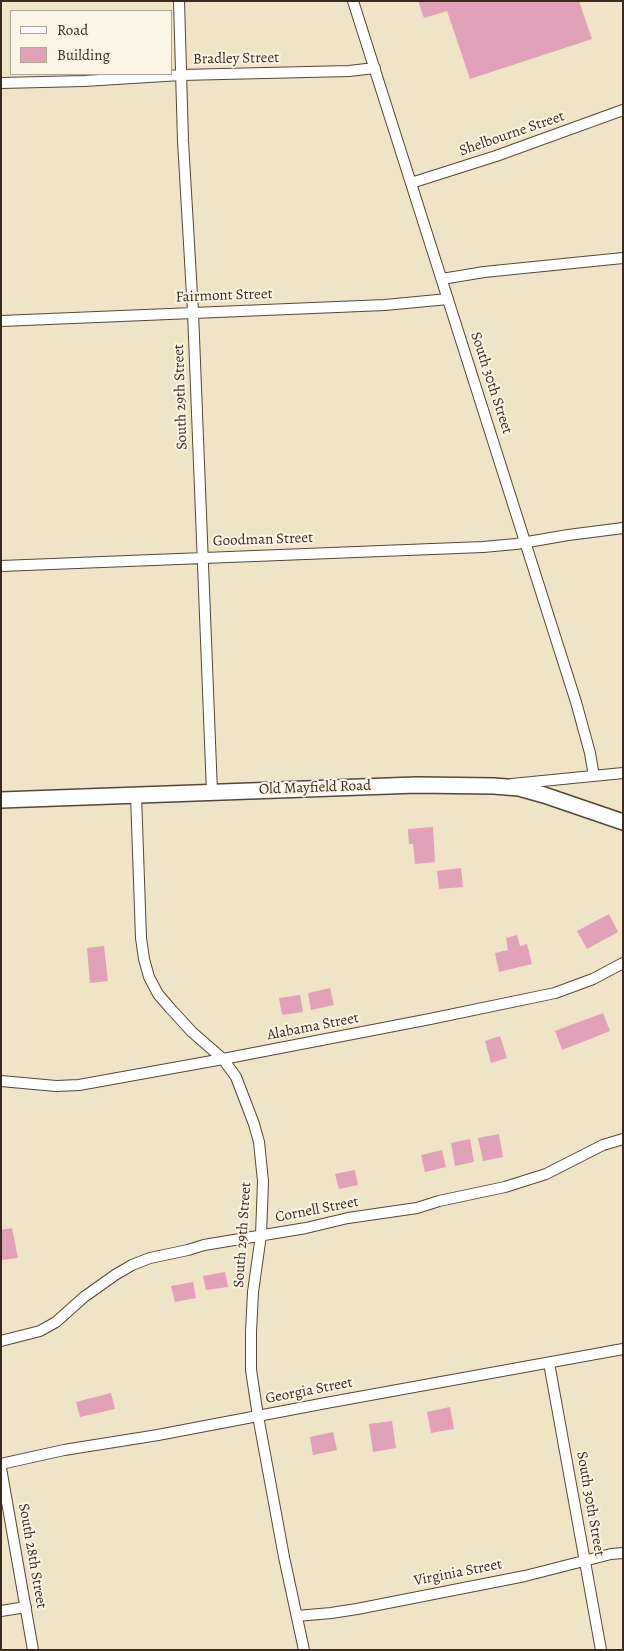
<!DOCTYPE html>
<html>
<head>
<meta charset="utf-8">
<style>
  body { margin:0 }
  #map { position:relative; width:624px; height:1651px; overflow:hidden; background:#efe5c6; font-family:Alegreya,serif }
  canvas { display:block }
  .frame { position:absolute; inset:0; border:2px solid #3b2a1e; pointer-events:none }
  .legend { position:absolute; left:10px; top:10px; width:162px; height:65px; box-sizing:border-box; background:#fcf5e5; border:1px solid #afa495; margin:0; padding:6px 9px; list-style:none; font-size:15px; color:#3b2a1e }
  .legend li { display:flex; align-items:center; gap:10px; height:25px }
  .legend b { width:25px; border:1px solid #afa495 }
</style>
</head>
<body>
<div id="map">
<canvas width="624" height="1651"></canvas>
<div class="frame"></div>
<ul class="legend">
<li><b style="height:6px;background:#fff"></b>Road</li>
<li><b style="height:14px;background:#e0a1b9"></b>Building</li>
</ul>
</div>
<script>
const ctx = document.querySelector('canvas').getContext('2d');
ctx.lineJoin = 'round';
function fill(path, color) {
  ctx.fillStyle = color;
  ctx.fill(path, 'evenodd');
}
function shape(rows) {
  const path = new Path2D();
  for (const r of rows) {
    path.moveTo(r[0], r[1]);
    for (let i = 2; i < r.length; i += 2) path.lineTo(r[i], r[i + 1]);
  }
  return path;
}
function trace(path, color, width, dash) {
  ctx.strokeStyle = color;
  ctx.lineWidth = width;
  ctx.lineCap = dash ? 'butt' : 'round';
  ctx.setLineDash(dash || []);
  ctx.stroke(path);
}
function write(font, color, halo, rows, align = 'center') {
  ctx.font = font + ' Alegreya,serif';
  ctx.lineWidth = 4;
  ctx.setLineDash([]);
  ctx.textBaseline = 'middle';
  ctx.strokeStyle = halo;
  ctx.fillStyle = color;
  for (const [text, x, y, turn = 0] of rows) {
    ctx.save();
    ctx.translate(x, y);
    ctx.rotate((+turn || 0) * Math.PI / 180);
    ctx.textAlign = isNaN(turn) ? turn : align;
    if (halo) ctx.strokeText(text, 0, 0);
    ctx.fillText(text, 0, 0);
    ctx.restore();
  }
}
const building = shape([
  [418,1,579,1,592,39,470,79,447,11,424,18],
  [433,827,435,862,415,864,413,844,409,844,408,829],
  [461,868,463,887,439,889,437,871],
  [609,914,618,932,587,949,577,931],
  [517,935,520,946,527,944,532,964,499,972,495,953,508,950,506,938],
  [104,946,108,981,90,983,87,948],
  [330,988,334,1005,311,1010,308,993],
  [300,995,303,1012,282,1015,279,998],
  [603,1013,610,1031,562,1050,555,1031],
  [500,1036,507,1058,491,1063,485,1041],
  [499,1134,503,1157,483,1161,478,1138],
  [470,1139,474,1162,455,1166,451,1143],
  [442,1150,446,1167,425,1172,421,1155],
  [355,1170,358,1185,339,1189,335,1174],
  [12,1228,18,1258,1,1260,1,1230],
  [225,1272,228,1287,206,1290,203,1276],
  [193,1282,196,1298,175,1302,171,1286],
  [111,1393,115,1409,80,1417,76,1402],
  [450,1407,454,1429,431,1433,427,1412],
  [392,1421,396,1448,373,1452,369,1424],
  [333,1432,337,1450,313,1455,310,1437]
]);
const minor = shape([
  [179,1,183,141,193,312,212,792],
  [353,1,576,702,590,753,594,776],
  [1,83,84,81,181,75,349,71,375,68],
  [411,183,496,156,623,110],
  [442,279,484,272,623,258],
  [1,321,385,305,448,299],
  [1,566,483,547,516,544,568,535,623,528],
  [512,784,623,773],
  [136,795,141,938,144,959,149,977,158,994,170,1008,192,1032,223,1059,236,1077,254,1124,259,1142,263,1181,261,1235,253,1292,251,1332,251,1370,258,1416,284,1557,304,1650],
  [1,1081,56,1086,79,1085,223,1059,430,1019,555,993,593,979,623,963],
  [1,1341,40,1331,56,1322,84,1297,115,1275,132,1265,150,1258,188,1250,204,1245,306,1228,348,1218,417,1208,439,1201,505,1187,546,1174,603,1145,623,1139],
  [549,1363,601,1650],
  [1,1464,64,1450,158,1435,326,1403,623,1349],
  [1,1468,33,1650],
  [1,1611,26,1607],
  [297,1616,331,1613,357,1609,525,1576,611,1554,623,1553]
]);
const secondary = shape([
  [1,800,416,785,494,786,519,788,544,795,623,822]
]);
const streetNames = [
  ["Bradley Street",236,59,-1],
  ["Shelbourne Street",512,134,-19],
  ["Fairmont Street",224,296,-2],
  ["South 30th Street",491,383,72],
  ["South 29th Street",181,397,-92],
  ["Goodman Street",263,540,-2],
  ["Old Mayfield Road",315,788,-2],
  ["Alabama Street",313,1027,-11],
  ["Cornell Street",317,1210,-11],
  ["South 29th Street",243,1235,-86],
  ["Georgia Street",309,1391,-11],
  ["South 30th Street",590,1504,80],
  ["South 28th Street",32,1556,80],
  ["Virginia Street",458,1573,-11]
];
fill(building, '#e0a1b9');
trace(minor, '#564637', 12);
trace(secondary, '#564637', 18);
trace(minor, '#fff', 10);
trace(secondary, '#fff', 15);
write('15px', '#3b2a1e', '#fcf5e5', streetNames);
</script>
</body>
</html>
